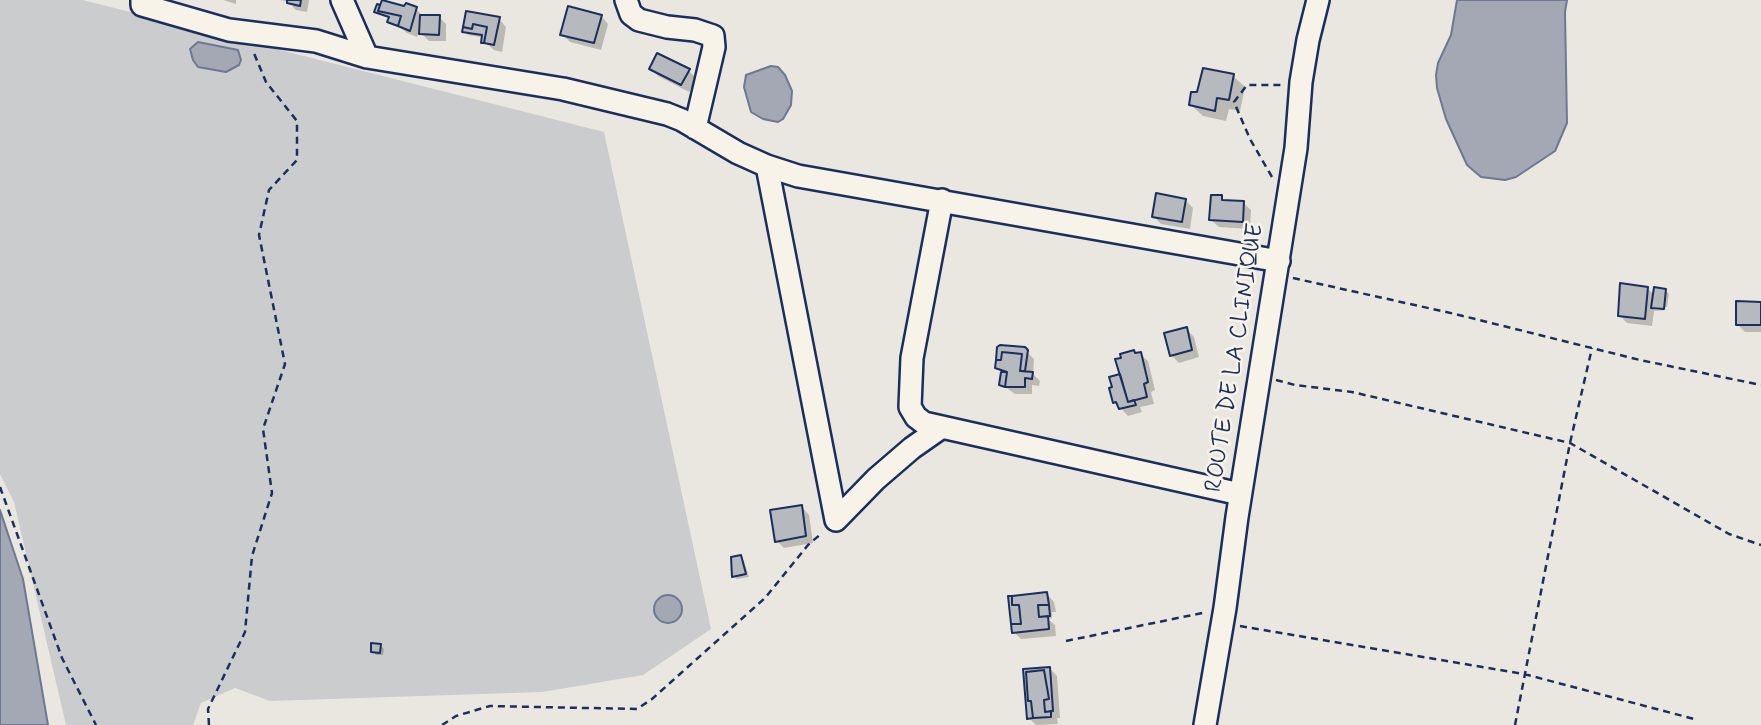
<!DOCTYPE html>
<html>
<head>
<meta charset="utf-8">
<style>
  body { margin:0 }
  canvas { display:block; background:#eae7e0 }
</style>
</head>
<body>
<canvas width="1761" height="725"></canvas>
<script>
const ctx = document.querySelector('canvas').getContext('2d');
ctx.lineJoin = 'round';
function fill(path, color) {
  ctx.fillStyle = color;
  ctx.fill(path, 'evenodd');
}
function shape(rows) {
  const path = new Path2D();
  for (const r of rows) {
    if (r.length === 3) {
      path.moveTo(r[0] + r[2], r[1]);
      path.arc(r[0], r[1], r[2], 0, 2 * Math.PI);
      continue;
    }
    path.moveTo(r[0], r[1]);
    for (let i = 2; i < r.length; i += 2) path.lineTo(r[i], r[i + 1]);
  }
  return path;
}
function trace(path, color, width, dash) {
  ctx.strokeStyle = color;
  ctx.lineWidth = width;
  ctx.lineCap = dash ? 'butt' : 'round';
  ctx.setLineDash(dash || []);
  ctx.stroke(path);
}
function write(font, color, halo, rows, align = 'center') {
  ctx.font = font + ' Mynerve,sans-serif';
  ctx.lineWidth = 5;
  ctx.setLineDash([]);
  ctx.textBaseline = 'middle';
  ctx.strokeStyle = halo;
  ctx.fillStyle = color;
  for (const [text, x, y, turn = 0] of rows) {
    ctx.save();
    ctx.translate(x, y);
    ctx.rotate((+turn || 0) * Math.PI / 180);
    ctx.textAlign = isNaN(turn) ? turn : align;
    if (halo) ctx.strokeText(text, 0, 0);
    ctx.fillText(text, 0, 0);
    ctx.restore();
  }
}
const green = shape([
  [0,0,83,0,604,132,711,629,643,675,542,692,270,701,235,688,201,703,193,725,66,725,14,502,0,474]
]);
const water = shape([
  [1457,0,1567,0,1565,12,1567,123,1555,151,1516,177,1505,180,1481,177,1467,165,1446,119,1437,88,1436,75,1438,63,1451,35,1457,0],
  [198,42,238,50,241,60,239,65,226,72,198,67,193,60,190,49,198,42],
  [771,66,778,67,785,75,792,91,791,105,783,119,778,122,763,119,751,112,744,87,746,75,771,66],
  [0,510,23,579,48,725,0,725,0,510],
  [668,609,14]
]);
const shadow = shape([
  [223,0,236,0,236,4],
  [280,0,309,0,307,12,296,10,292,6,294,3],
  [416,9,424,17,439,17,446,24,446,41,429,41,419,31,417,37,407,33,401,28,392,25,389,22,390,19,380,10],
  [601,16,608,24,601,50,570,42,562,34],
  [499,19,506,27,502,52,494,50,486,43,487,38,468,35,464,31],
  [651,68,689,71,696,78,689,92,658,76],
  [1233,76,1245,87,1240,111,1229,109,1226,121,1203,116,1191,105,1199,94],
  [1221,197,1226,202,1243,203,1251,210,1250,229,1219,227,1211,220],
  [1186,201,1193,208,1190,229,1161,224,1153,216],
  [1647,288,1654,295,1666,291,1669,294,1667,307,1654,307,1654,310,1667,311,1654,311,1652,326,1627,323,1619,315],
  [1761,303,1761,332,1745,332,1737,324],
  [1186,329,1194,337,1199,357,1179,363,1171,355],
  [1024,349,1034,359,1033,374,1040,381,1039,386,1032,385,1032,394,1015,394,1001,384,1003,373,997,367],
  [1140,354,1148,361,1155,390,1151,392,1154,404,1140,407,1142,412,1128,416,1115,402,1122,376,1137,355],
  [802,507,809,515,813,543,784,548,777,541],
  [740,557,744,561,749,577,737,579,734,576],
  [1047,594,1054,602,1056,612,1052,612,1052,618,1048,619,1055,625,1056,636,1021,639,1014,632],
  [380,645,384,649,383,655,376,655,372,651],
  [1049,668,1057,676,1060,718,1057,718,1058,724,1036,725,1029,718]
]);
const building = shape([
  [287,0,301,0,300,6,287,3,287,0],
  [382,0,404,6,406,3,417,7,410,31,398,26,401,16,378,11,382,0],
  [377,4,380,5,378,11,401,16,398,26,387,22,389,17,374,12,377,4],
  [568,6,602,15,594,43,560,35,568,6],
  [466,11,500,17,494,45,484,43,487,27,473,24,472,29,463,27,466,11],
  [420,15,440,15,439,35,419,34,420,15],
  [473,24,487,27,484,43,481,43,482,35,462,32,463,27,472,29,473,24],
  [657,53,690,69,681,85,649,69,657,53],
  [1203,68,1234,74,1229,100,1217,98,1215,111,1189,105,1191,92,1197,92,1203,68],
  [1156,193,1186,199,1182,222,1152,217,1156,193],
  [1211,195,1222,195,1222,200,1244,201,1243,222,1209,220,1211,195],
  [1620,283,1648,287,1645,319,1618,316,1620,283],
  [1654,287,1666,289,1664,309,1651,308,1654,287],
  [1736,301,1761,302,1761,325,1736,325,1736,301],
  [1187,327,1192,350,1170,356,1164,333,1187,327],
  [1000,345,1025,347,1028,350,1025,371,1020,371,1022,354,1002,352,1001,360,996,360,997,347,1000,345],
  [1134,350,1135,353,1141,352,1148,382,1144,384,1147,397,1128,402,1115,359,1121,358,1120,354,1134,350],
  [1002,352,1022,354,1020,371,1033,372,1032,379,1025,378,1025,387,1005,387,1007,372,995,368,996,360,1001,360,1002,352],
  [1001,372,1007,372,1005,387,999,385,1001,372],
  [1120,374,1128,402,1134,400,1136,405,1119,409,1116,402,1113,403,1109,388,1112,387,1109,377,1120,374],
  [802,505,806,536,775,542,770,510,802,505],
  [741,555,746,574,732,577,731,557,741,555],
  [1047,592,1049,605,1038,605,1039,617,1048,616,1049,629,1012,633,1011,624,1021,624,1019,605,1012,605,1012,596,1047,592],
  [1008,596,1012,596,1012,605,1019,605,1021,624,1011,624,1008,596],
  [1038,605,1049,605,1050,616,1039,617,1038,605],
  [371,643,381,644,380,653,371,652,371,643],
  [1050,667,1053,711,1045,712,1044,700,1049,699,1044,670,1026,672,1028,701,1031,701,1033,718,1027,719,1023,669,1050,667],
  [1044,670,1049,699,1044,700,1045,712,1051,711,1051,717,1033,718,1031,701,1028,701,1026,672,1044,670]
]);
const path = shape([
  [1272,177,1250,139,1234,102,1247,85,1281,85],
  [1293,278,1455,314,1640,360,1761,385],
  [1276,380,1295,385,1352,392,1570,443,1729,534,1761,545],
  [0,487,62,658,96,725],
  [1240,626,1524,674,1698,720],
  [1066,641,1207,612],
  [209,725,208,709,245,632,252,556,272,493,263,429,285,364,259,235,269,190,297,160,297,121,266,82,253,51],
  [442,725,456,716,490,706,637,709,652,699,765,598,808,545,822,533],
  [1515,725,1570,443,1592,348]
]);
const minor = shape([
  [142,0,142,5,229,30,316,41,367,57,563,89,667,114,682,120,738,153,767,166,798,176,1279,261],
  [342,0,367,57],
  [626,0,631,14,639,20,667,27,695,30,713,36,714,47,695,128],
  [767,166,836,520],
  [942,200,912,358,910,407,916,417,924,423,1240,494],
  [836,520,876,479,912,448,942,427],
  [1205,725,1225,608,1237,517,1296,148,1301,82,1308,40,1318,0]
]);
const streetNames = [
  ["ROUTE DE LA CLINIQUE",1236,358,-81]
];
fill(green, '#cbcccd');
fill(water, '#a3a8b4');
trace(water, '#6d7892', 2);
fill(shadow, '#0003');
fill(building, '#b6babf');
trace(building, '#1b2f5e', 2);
trace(minor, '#1b2f5e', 26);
trace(path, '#1b2f5e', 2.5, [7, 5]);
trace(minor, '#f7f3e8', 21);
write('24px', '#1b2f5e', '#f7f3e8', streetNames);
</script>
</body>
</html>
